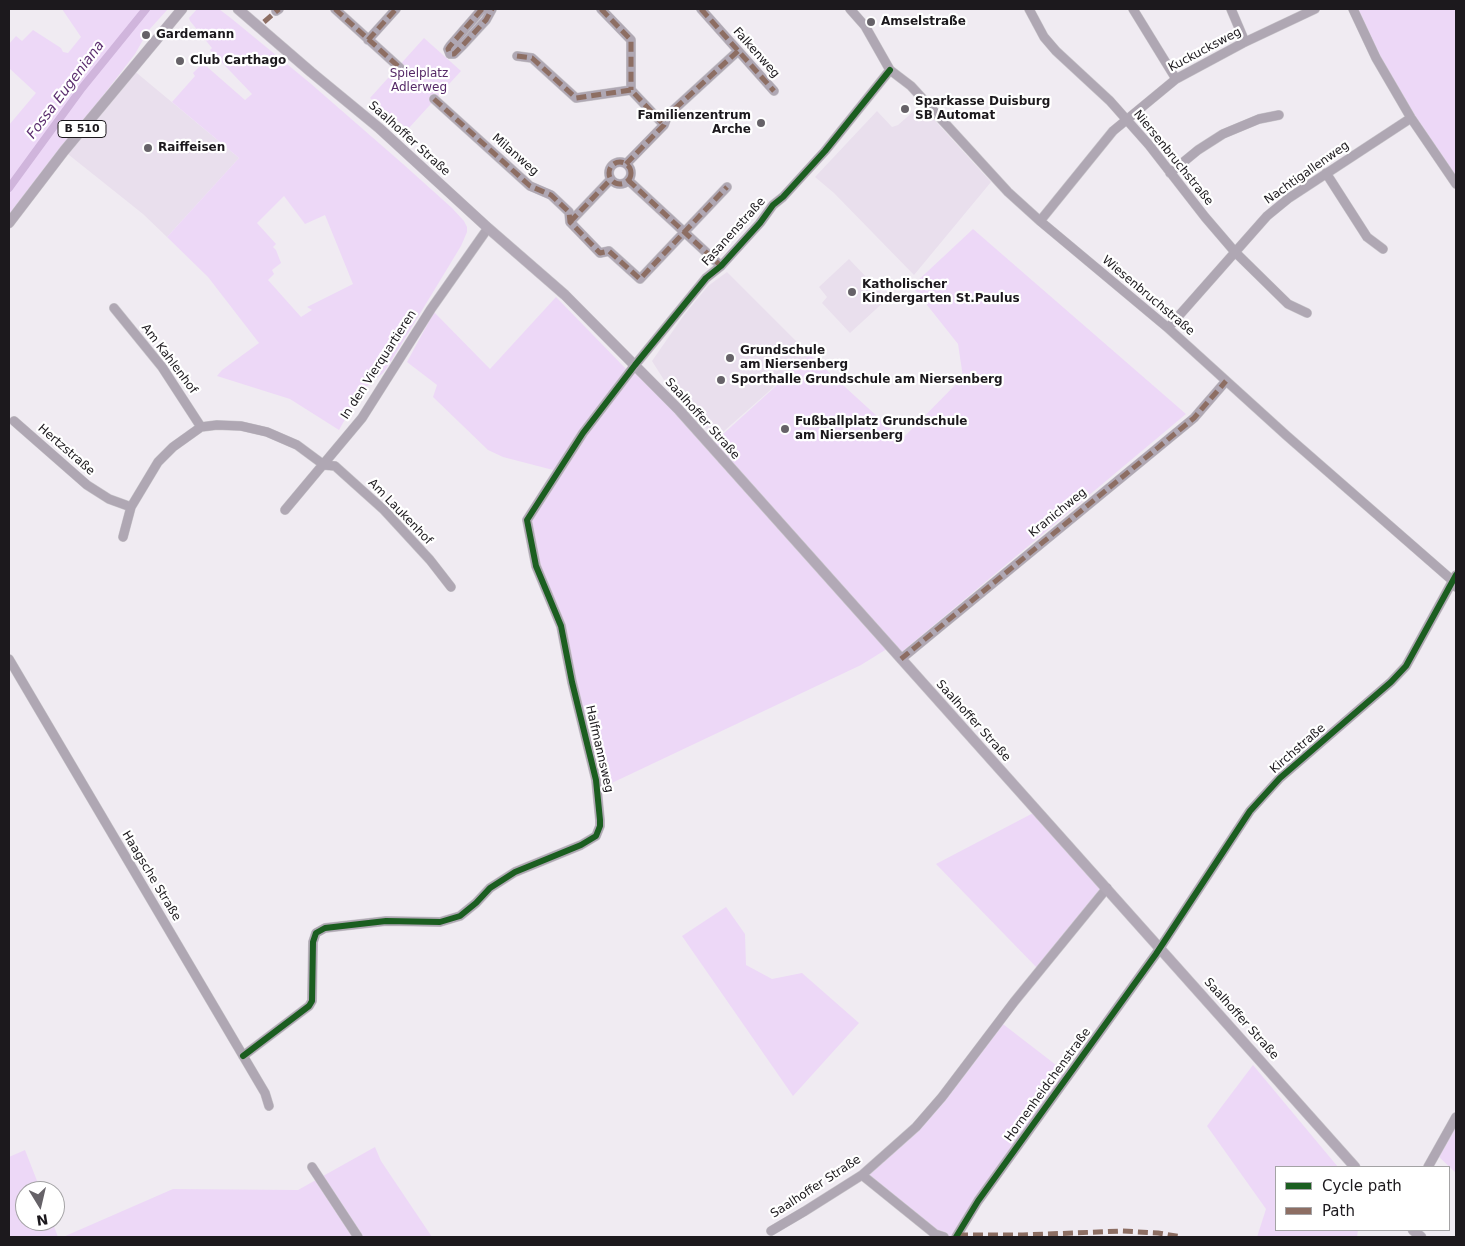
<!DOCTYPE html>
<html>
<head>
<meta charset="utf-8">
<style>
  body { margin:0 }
  #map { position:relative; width:1465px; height:1246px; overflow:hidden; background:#f0ebf2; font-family:"DejaVu Sans",sans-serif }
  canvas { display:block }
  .frame { position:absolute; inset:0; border:10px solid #1c191d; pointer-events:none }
  .legend { position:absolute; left:1275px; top:1166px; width:175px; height:65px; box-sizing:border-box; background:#fff; border:1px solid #a4a3a5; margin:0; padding:6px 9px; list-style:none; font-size:15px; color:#1c191d }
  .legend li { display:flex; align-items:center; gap:10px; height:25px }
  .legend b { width:25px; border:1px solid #a4a3a5 }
  .north { position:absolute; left:15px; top:1181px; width:50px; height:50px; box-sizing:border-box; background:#fff; border:1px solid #a4a3a5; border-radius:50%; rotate:171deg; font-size:14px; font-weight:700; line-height:20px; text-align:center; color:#1c191d }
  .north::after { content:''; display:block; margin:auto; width:18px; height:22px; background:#666268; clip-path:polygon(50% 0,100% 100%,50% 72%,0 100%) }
</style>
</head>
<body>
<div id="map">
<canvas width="1465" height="1246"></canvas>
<div class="frame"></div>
<ul class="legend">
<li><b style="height:6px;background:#1b5e20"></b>Cycle path</li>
<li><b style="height:6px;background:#8d6e63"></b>Path</li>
</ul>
<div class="north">N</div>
</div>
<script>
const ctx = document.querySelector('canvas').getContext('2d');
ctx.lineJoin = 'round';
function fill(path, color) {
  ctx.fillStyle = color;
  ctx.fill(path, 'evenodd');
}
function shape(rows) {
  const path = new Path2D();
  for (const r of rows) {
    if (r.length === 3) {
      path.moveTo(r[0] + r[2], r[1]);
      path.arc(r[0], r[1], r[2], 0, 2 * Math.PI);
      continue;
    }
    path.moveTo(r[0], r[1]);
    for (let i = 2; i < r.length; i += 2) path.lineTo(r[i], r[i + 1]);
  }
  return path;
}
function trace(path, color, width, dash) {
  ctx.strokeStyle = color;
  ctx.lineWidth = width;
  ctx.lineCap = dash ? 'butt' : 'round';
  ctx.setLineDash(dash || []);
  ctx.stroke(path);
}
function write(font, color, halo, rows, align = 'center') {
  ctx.font = font + ' "DejaVu Sans",sans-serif';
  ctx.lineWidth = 4.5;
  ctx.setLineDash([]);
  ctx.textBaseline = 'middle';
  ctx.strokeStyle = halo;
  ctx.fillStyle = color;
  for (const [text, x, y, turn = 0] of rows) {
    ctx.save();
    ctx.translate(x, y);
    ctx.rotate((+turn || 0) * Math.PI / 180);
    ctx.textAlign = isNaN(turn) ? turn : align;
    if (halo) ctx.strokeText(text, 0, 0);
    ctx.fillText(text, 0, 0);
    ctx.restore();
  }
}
const built = shape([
  [132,69,239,158,167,237,143,214,64,151],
  [877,111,892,127,898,125,914,111,922,118,928,113,991,182,914,275,834,193,815,177],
  [849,259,887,299,850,333,822,303,827,297,819,287],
  [727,272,810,355,715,439,664,380,652,361,684,315,708,286]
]);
const green = shape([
  [62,9,168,9,148,31,135,54,9,218,9,125,36,93,9,68,9,44,16,36,22,41,33,30,61,48,63,52,68,53,81,37],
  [197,9,219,9,232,19,310,83,403,164,452,208,464,221,467,227,467,232,461,246,390,363,383,373,361,391,339,430,290,399,217,376,222,370,259,343,208,277,167,237,239,158,172,102,195,76,193,73,201,65,204,67,205,65,245,100,252,94,210,50,212,48,190,21,189,18],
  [284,196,305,224,325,215,353,284,307,307,312,310,301,317,268,280,274,274,272,270,281,263,276,250,273,247,276,244,257,223],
  [1353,9,1456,9,1456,181,1412,115],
  [424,38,461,71,408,129,370,98],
  [973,229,1186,414,897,656,890,647,861,665,597,790,561,623,536,566,526,516,557,471,503,457,488,450,433,397,437,385,407,362,434,312,490,369,556,297,628,371,635,365,710,446,810,355,902,439,963,377,958,344,912,286],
  [1037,811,1107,888,1040,971,936,864],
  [726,907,745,934,746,965,772,979,802,973,859,1023,793,1096,682,936],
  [999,1021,1069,1075,956,1237,944,1237,862,1175,916,1127],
  [1253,1065,1338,1167,1276,1167,1276,1230,1358,1230,1357,1237,1257,1237,1266,1209,1207,1126],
  [1456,1124,1456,1173,1438,1156],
  [375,1147,381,1161,432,1237,63,1237,173,1189,298,1190],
  [25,1150,41,1191,25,1191,25,1221,52,1221,58,1237,9,1237,9,1157]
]);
const canal = shape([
  [9,188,82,88,146,9]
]);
const minor = shape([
  [335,9,400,68],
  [482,9,450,46,448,49,450,54,454,54,463,45,486,20,492,9],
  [601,9,631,40,631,90],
  [701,9,774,91],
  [850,9,865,26,890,70,911,86,1008,192,1040,221,1168,328,1287,436,1453,581,1456,587],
  [1029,9,1044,37,1056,51,1110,101,1149,145,1205,217,1235,252,1288,304,1307,313],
  [1133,9,1176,79],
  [1231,9,1245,42],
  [1353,9,1376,58,1411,118,1456,184],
  [276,11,279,9],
  [368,40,396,9],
  [517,56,532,58,576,98,631,90,664,125],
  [434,99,530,186,551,195,569,212,570,222,600,253,609,251,640,279,727,187],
  [620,173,11],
  [626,164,664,125,668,115,738,51],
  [1170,173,1198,150,1223,134,1259,119,1279,115],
  [1326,173,1367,237,1383,249],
  [628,180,721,266],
  [1040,221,1113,131,1176,79,1243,43,1315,9],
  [570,222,611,179],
  [114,308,162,367,201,427],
  [1168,328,1267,216,1289,198,1411,118],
  [14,421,87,485,109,499,131,507],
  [324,465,335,466,384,510,430,560,451,587],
  [285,510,362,418,431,309,488,228],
  [123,537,131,507,158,462,173,447,201,427,217,425,241,426,267,432,297,445,324,465],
  [9,659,265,1093,269,1106],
  [901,659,1194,418,1226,381],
  [243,1056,309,1006,312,1001,313,942,316,933,325,928,386,921,440,922,460,916,476,903,490,888,515,872,581,845,596,836,600,826,600,820,596,780,572,682,561,626,536,566,527,520,583,433,635,365,706,278,721,266,760,223,773,205,783,197,825,151,890,70],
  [312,1167,358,1237],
  [1428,1167,1456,1117],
  [862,1175,935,1234,944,1237],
  [771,1231,805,1211,862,1175,916,1127,942,1097,1014,1002,1107,888],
  [956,1237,978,1201,1156,954,1250,811,1280,778,1391,682,1406,666,1456,575]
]);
const major = shape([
  [238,9,311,72,379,128,488,228,565,295,679,410,1355,1167],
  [9,223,64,151,182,9],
  [1413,1230,1421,1237]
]);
const quiet = shape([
  [335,9,400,68],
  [482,9,450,46,448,49,450,54,454,54,463,45,486,20,492,9],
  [601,9,631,40,631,90],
  [701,9,774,91],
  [264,22,279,9],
  [368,40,396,9],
  [517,56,532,58,576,98,631,90,664,125],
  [434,99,530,186,551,195,569,212,570,222,600,253,609,251,640,279,727,187],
  [620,173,11],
  [626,164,664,125,668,115,738,51],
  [628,180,721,266],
  [570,222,611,179],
  [901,659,1194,418,1226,381],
  [958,1235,1023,1235,1122,1231,1158,1233,1182,1237]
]);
const cycleway = shape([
  [243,1056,309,1006,312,1001,313,942,316,933,325,928,386,921,440,922,460,916,476,903,490,888,515,872,581,845,596,836,600,826,600,820,596,780,572,682,561,626,536,566,527,520,583,433,635,365,706,278,721,266,760,223,773,205,783,197,825,151,890,70],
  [956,1237,978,1201,1156,954,1250,811,1280,778,1391,682,1406,666,1456,575]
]);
const markers = [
  [871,22,5,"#666268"],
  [146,35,5,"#666268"],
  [180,61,5,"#666268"],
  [905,109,5,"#666268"],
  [761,123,5,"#666268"],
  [148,148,5,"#666268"],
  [852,292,5,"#666268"],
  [730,358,5,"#666268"],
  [721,380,5,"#666268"],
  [785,429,5,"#666268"]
];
const shields = [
  [82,129,48]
];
const shieldNames = [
  ["B 510",82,129]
];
const poiNames = [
  ["Amselstraße",881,22],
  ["Gardemann",156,35],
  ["Club Carthago",190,61],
  ["Sparkasse Duisburg",915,102],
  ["SB Automat",915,116],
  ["Familienzentrum",751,116,"right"],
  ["Arche",751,130,"right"],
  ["Raiffeisen",158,148],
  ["Katholischer",862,285],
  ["Kindergarten St.Paulus",862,299],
  ["Grundschule",740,351],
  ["am Niersenberg",740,365],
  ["Sporthalle Grundschule am Niersenberg",731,380],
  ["Fußballplatz Grundschule",795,422],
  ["am Niersenberg",795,436]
];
const streetNames = [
  ["Kuckucksweg",1205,50,-28],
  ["Falkenweg",756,53,48],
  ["Saalhoffer Straße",409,139,42],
  ["Milanweg",515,155,41],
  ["Niersenbruchstraße",1173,158,51],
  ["Nachtigallenweg",1307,173,-35],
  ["Fasanenstraße",734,232,-48],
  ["Wiesenbruchstraße",1148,296,40],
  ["Am Kahlenhof",169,359,53],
  ["In den Vierquartieren",379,365,-57],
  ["Saalhoffer Straße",702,419,48],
  ["Hertzstraße",66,450,41],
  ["Am Laukenhof",400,512,46],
  ["Kranichweg",1058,513,-39],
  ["Saalhoffer Straße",973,721,48],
  ["Halfmannsweg",599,749,77],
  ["Kirchstraße",1298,749,-41],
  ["Haagsche Straße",151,876,59],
  ["Saalhoffer Straße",1241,1019,48],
  ["Hornenheidchenstraße",1048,1085,-54],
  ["Saalhoffer Straße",816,1187,-33]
];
const parkNames = [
  ["Spielplatz",419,74],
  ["Adlerweg",419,88]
];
const waterNames = [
  ["Fossa Eugeniana",66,90,-53]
];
fill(built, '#e9dfed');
fill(green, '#edd8f7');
trace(canal, '#d0b5dc', 8);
trace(minor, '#c9c6cb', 10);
trace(major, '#c9c6cb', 11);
trace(minor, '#afa7b3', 9);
trace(major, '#b2a9b6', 10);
trace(quiet, '#8d6e63', 5, [10, 5]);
trace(cycleway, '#1b5e20', 6);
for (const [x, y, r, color] of markers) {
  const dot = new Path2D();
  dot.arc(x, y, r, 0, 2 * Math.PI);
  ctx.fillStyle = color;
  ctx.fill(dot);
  trace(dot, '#fff', 2);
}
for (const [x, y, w] of shields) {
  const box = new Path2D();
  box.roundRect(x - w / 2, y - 8.5, w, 17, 4);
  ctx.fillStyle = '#fff';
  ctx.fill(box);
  trace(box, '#1c191d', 1);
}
write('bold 11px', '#1c191d', null, shieldNames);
write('bold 12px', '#1c191d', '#fff', poiNames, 'left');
write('12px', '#1c191d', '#fff', streetNames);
write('12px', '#552867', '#fff', parkNames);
write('italic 14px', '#5d3070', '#fff', waterNames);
</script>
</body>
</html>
